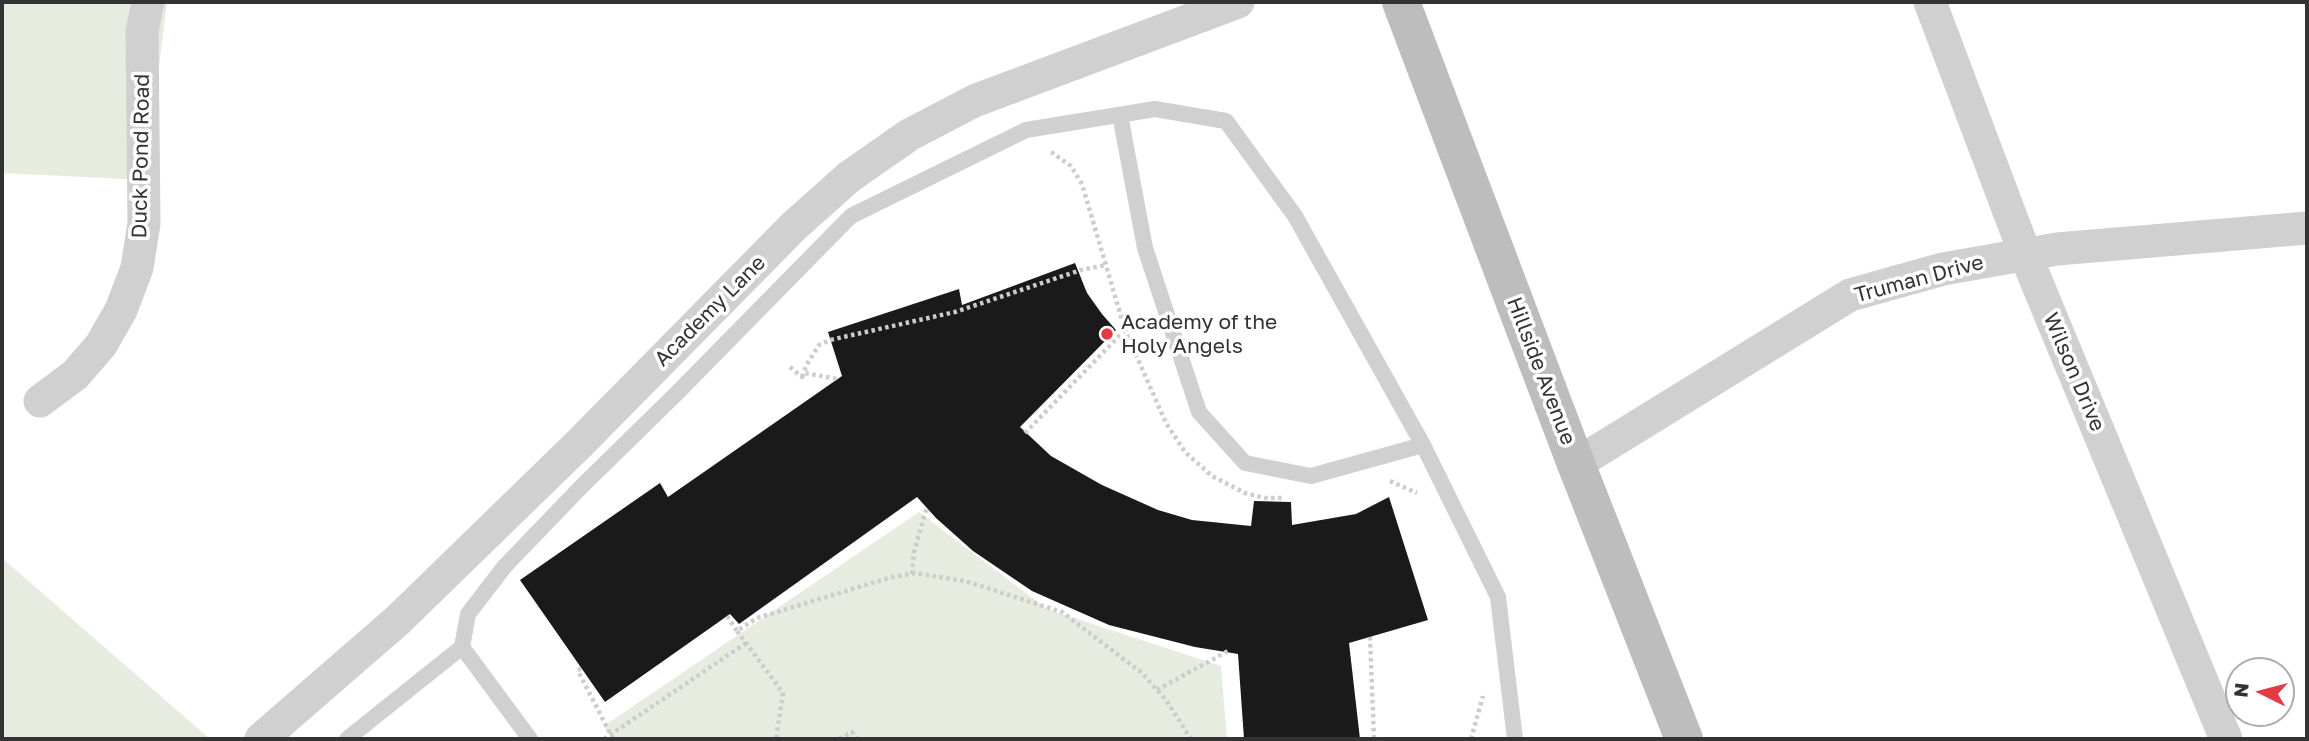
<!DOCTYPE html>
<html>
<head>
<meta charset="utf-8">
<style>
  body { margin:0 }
  #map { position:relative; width:2309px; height:741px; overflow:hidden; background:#fff; font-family:"Golos Text",sans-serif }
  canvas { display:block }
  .frame { position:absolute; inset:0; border:4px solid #333; pointer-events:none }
  .north { position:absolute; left:2225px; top:657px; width:70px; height:70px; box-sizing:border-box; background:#fff; border:2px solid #adadad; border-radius:50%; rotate:276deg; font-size:19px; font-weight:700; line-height:28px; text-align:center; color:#333 }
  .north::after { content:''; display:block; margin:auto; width:24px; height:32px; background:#e63946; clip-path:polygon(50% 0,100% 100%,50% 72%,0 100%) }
</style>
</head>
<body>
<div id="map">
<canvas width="2309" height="741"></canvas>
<div class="frame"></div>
<div class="north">N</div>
</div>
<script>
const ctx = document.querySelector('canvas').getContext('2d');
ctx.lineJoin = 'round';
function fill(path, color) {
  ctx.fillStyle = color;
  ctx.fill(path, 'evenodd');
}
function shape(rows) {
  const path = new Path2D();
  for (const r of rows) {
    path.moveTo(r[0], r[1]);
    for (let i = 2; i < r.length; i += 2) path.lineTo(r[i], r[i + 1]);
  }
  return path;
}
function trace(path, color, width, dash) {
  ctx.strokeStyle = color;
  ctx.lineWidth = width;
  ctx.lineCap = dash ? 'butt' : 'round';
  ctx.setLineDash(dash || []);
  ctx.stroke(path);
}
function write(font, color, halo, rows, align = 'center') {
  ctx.font = font + ' "Golos Text",sans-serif';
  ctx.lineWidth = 7;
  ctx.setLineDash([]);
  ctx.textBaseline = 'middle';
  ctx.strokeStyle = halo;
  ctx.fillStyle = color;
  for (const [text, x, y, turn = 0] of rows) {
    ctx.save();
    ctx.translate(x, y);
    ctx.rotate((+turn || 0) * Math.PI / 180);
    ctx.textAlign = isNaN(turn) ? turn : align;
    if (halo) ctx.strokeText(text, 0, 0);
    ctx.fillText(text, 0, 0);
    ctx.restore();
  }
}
const green = shape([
  [2,2,167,2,145,180,2,173],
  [919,512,1047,609,1221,666,1227,739,612,739,604,726],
  [2,558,210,739,2,739]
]);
const building = shape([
  [1075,263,1087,293,1102,314,1116,330,1020,427,1051,456,1102,485,1158,510,1192,520,1251,526,1254,501,1291,502,1292,525,1356,514,1389,497,1428,620,1349,643,1360,739,1244,739,1238,654,1195,647,1109,625,1032,591,973,551,936,518,917,497,739,624,730,614,605,702,520,580,660,483,668,497,842,376,828,332,959,289,962,305]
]);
const path = shape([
  [1051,152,1071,166,1082,184,1125,330,1166,423,1185,452,1212,476,1245,493,1265,498,1283,498],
  [790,367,802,377,805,373,837,379],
  [802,377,807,364,819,345,830,340,955,312,1081,270,1106,265],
  [1025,433,1124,331],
  [1390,481,1417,493],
  [912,574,914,552,927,507],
  [727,616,737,631,757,618,892,577,915,573,965,581,1062,612,1142,673,1166,700,1191,739],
  [737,631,783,693,776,739],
  [1370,637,1374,739],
  [581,668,578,671,613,739],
  [1157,690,1228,651],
  [604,739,746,643],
  [839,739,852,732,857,739],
  [1471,739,1483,696]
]);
const service = shape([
  [1120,115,1145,248,1199,412,1245,463,1311,476,1423,445],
  [462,647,468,614,505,566,581,487,675,395,851,216,1026,130,1155,109,1226,121,1295,216,1423,445,1498,597,1515,739],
  [347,739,462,647,530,739]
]);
const minor = shape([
  [1930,2,2025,254,2226,739],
  [40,401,75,375,101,345,121,310,137,268,144,223,142,31,148,2],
  [1576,464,1850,295,1943,269,2057,249,2307,228],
  [261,739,398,620,580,443,794,226,849,177,909,135,974,101,1238,2]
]);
const secondary = shape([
  [1401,2,1576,464,1684,739]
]);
const markers = [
  [1107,334,7,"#e63946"]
];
const streetNames = [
  ["Duck Pond Road",141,156,-89],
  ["Truman Drive",1919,279,-15],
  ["Academy Lane",710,311,-45],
  ["Hillside Avenue",1541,371,69],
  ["Wilson Drive",2074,372,67]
];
const poiNames = [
  ["Academy of the",1121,322],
  ["Holy Angels",1121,346]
];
fill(green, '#e6ecdf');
fill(building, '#1a1a1a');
trace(path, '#cdcdcd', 4.5, [3.5, 3.5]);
trace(service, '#d0d0d0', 16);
trace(minor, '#d0d0d0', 33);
trace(secondary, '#bdbdbd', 38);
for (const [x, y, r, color] of markers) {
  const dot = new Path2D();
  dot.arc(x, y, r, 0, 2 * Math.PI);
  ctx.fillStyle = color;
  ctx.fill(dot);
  trace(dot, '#fff', 2.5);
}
write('21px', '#333', '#fff', streetNames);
write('21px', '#333', '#fff', poiNames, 'left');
</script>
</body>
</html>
